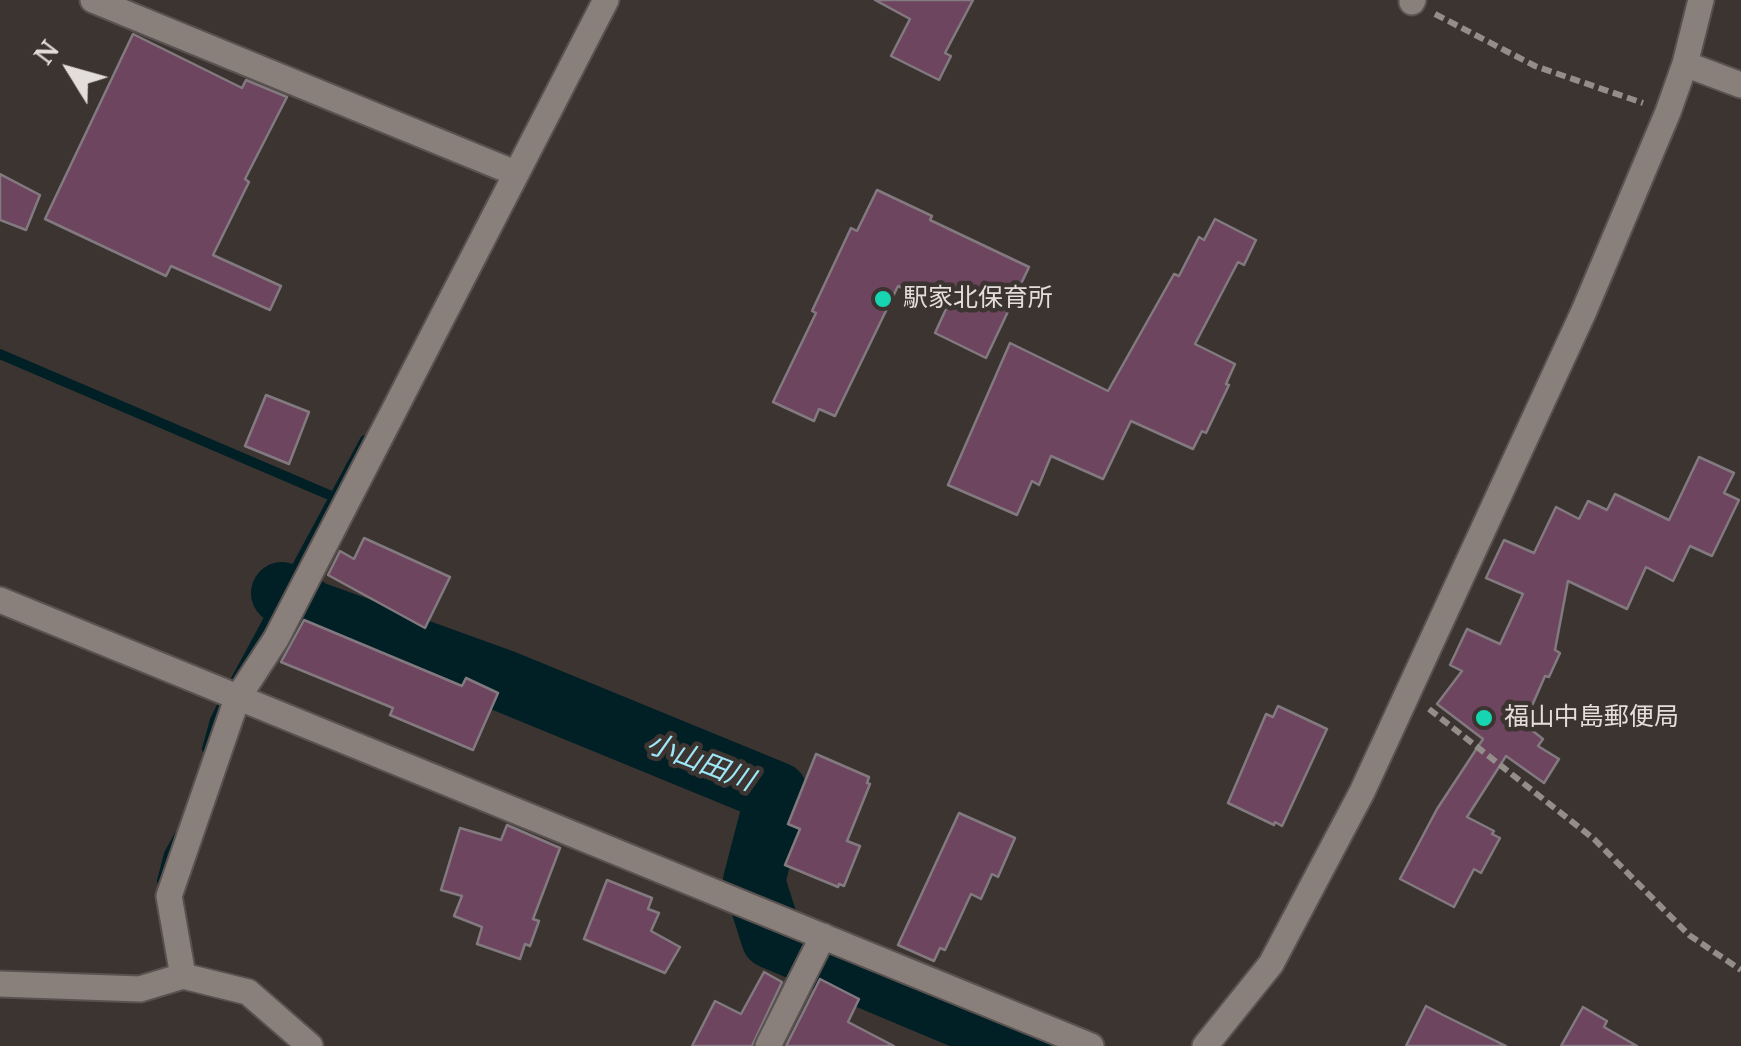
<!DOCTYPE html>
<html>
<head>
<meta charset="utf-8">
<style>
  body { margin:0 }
  #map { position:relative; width:1741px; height:1046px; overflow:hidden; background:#3c3431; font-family:"PT Serif",serif }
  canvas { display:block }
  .north { position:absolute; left:20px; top:20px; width:100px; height:100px; -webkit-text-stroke:8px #3c3431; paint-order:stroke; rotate:307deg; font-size:28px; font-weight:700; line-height:40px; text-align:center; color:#e3dedc }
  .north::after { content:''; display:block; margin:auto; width:35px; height:45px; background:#e3dedc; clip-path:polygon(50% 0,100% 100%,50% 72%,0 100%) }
</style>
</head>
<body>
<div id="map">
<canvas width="1741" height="1046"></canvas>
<div class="north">N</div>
</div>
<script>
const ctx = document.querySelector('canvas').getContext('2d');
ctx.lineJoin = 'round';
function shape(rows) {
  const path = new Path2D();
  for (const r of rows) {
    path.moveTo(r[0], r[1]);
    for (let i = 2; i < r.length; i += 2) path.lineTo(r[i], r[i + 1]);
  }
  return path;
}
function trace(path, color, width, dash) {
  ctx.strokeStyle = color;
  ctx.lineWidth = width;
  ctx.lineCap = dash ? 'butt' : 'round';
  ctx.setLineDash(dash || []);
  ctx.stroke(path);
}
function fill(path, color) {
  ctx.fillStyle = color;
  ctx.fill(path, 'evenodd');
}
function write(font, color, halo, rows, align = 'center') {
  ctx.font = font + ' "PT Serif","Noto Sans JP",serif';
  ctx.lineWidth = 9;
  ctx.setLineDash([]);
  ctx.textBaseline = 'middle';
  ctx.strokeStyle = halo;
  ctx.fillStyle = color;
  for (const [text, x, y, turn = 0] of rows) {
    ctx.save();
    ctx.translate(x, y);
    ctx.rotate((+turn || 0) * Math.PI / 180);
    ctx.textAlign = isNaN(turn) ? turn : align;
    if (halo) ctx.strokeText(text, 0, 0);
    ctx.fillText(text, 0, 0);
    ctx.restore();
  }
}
const stream = shape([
  [0,354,334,497],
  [233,685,365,440],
  [207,749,215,720,225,700],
  [162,881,169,854,179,836]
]);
const river = shape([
  [282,593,313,612,504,681,777,793,754,881,772,938,1030,1046]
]);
const building = shape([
  [875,0,973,0,945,53,951,56,939,80,891,56,910,19,875,0],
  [133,34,242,88,246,80,287,97,245,179,249,182,213,255,281,286,270,310,171,266,166,276,45,219,133,34],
  [0,174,40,195,26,230,0,220,0,174],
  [877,190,932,216,930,220,1029,267,986,358,935,333,946,309,898,286,835,416,819,409,814,421,773,402,816,313,812,311,851,228,857,231,877,190],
  [1215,219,1256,240,1244,265,1238,262,1195,344,1235,364,1226,384,1229,385,1206,433,1202,431,1193,449,1131,421,1103,479,1051,456,1039,485,1032,481,1017,515,948,485,1010,343,1108,391,1174,274,1179,276,1199,237,1204,240,1215,219],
  [266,395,309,412,289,464,245,446,266,395],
  [1699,457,1734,473,1724,493,1739,500,1712,556,1690,546,1673,581,1646,567,1627,609,1568,581,1555,650,1560,653,1549,677,1545,676,1524,724,1543,739,1538,746,1559,759,1544,783,1506,756,1467,817,1494,831,1492,834,1500,838,1481,873,1474,869,1454,907,1400,879,1437,809,1483,739,1437,704,1462,671,1450,665,1467,629,1500,644,1523,594,1486,578,1504,540,1534,553,1556,507,1579,519,1588,501,1607,510,1615,494,1669,520,1699,457],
  [364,538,450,577,425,628,328,575,340,551,354,559,364,538],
  [304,620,462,686,466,678,498,693,473,750,390,715,393,708,281,662,304,620],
  [1278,706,1327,729,1282,826,1275,822,1274,825,1228,803,1266,714,1273,717,1278,706],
  [816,754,869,777,867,783,870,784,847,841,860,846,844,886,839,884,838,887,785,865,800,829,788,824,816,754],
  [959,813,1015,838,998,877,992,874,981,899,971,894,945,950,940,948,934,961,898,945,959,813],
  [507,825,560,848,533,919,539,921,530,946,525,944,520,959,477,944,482,927,454,916,462,896,441,890,460,828,501,840,507,825],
  [607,880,652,898,648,909,659,913,651,931,680,947,665,973,584,939,607,880],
  [764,972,782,982,752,1046,692,1046,715,1001,741,1014,764,972],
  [820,979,859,999,848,1022,894,1046,786,1046,820,979],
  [1426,1006,1443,1015,1506,1046,1406,1046,1426,1006],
  [1583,1007,1607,1021,1604,1027,1637,1046,1561,1046,1583,1007]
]);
const path = shape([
  [1435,14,1535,66,1643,103],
  [1429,709,1594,839,1689,935,1741,970]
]);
const minor = shape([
  [93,0,515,173],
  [1412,2,1413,0],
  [1685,64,1741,85],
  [0,600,1091,1046],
  [183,976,169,896,237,699,276,639,606,0],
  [0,984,140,989,183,976,248,992,310,1046],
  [768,1046,823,936],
  [1205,1046,1271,964,1362,792,1584,311,1668,112,1685,64,1701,0]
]);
const markers = [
  [883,299,10,"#18d5b2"],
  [1484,718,10,"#18d5b2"]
];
const poiNames = [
  ["駅家北保育所",903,299],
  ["福山中島郵便局",1504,718]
];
const waterNames = [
  ["小山田川",700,763,21]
];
trace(stream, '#002026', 10);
trace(river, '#002026', 62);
fill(building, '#6d455f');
trace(building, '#837a80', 2.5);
trace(minor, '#595250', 29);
trace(path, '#948e8b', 6, [10, 5]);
trace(minor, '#89807c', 25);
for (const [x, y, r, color] of markers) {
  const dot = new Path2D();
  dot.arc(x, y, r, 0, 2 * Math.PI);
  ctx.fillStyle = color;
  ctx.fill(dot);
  trace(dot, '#3c3431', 4);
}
write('25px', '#e3dedc', '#3c3431', poiNames, 'left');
write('italic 28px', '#9de8f8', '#3c3431', waterNames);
</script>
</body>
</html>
